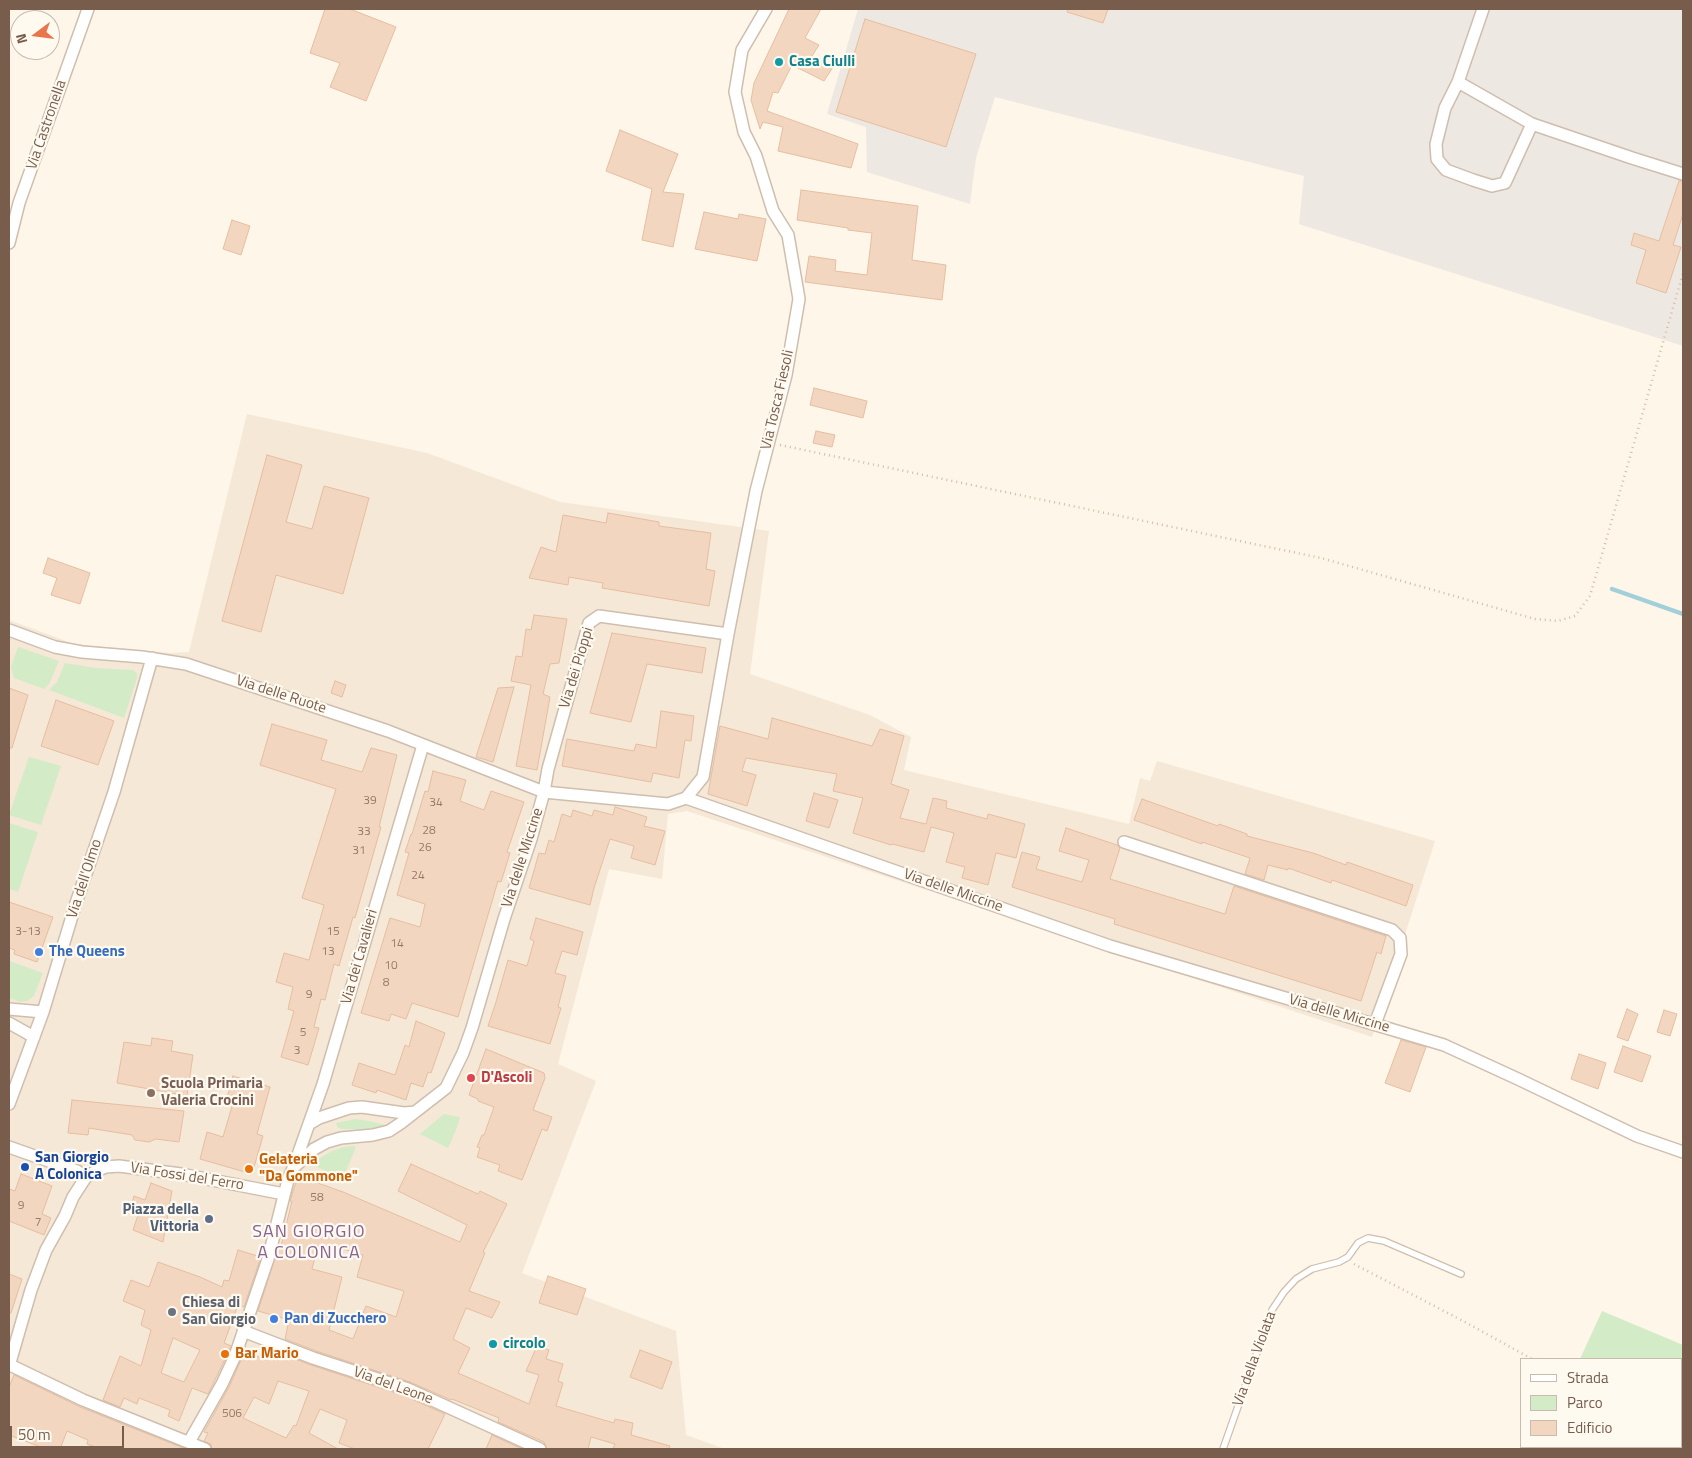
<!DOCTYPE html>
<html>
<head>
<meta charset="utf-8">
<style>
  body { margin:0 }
  #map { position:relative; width:1692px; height:1458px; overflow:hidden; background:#fdf6e9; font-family:"Titillium Web",sans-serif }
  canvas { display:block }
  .frame { position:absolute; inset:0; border:10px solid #785d4c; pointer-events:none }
  .legend { position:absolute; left:1520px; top:1358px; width:162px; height:90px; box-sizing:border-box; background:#fffaf0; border:1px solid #c9bbae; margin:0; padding:6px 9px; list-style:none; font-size:15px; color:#785d4c }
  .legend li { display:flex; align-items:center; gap:10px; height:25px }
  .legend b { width:25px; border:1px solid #c9bbae }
  .north { position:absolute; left:10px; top:10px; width:50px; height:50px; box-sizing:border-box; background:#fffaf0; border:1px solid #c9bbae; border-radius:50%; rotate:255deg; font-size:14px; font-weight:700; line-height:20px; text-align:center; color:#785d4c }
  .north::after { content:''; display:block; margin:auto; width:18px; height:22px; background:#e8764d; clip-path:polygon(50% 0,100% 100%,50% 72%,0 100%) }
  .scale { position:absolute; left:10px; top:1426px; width:114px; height:22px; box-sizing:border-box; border:2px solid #785d4c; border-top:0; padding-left:6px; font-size:15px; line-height:18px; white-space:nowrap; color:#785d4c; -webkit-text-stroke:4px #fffaf0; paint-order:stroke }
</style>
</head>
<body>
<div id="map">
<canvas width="1692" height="1458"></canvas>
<div class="frame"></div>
<ul class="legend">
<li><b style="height:6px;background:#fff"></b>Strada</li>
<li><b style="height:14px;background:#d4ebc7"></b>Parco</li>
<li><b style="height:14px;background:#f3d6c0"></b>Edificio</li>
</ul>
<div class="north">N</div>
<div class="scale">50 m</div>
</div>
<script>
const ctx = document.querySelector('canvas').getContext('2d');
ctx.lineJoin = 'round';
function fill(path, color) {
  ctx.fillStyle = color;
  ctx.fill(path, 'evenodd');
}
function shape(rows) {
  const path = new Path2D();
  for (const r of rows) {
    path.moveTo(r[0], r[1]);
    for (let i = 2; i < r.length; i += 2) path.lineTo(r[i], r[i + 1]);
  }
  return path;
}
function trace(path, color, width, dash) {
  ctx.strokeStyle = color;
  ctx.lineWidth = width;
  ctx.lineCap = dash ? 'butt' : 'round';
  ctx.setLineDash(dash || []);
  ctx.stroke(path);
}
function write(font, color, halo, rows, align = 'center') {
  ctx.font = font + ' "Titillium Web",sans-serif';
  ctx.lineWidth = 4.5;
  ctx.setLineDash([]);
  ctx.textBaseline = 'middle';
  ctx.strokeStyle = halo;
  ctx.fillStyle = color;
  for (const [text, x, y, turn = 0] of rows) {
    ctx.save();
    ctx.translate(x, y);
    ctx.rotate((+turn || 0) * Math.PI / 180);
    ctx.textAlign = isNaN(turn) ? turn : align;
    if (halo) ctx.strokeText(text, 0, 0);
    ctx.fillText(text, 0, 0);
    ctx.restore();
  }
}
const residential = shape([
  [247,414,427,453,560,502,769,531,750,674,870,715,911,737,904,770,1129,824,1140,778,1150,781,1157,761,1435,841,1372,1037,687,811,668,814,662,879,609,869,558,1064,596,1081,522,1273,676,1331,686,1435,725,1449,9,1449,9,620,74,644,171,653,189,652]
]);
const industrial = shape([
  [858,9,1683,9,1683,346,1299,224,1304,176,995,97,976,158,970,204,867,172,866,127,827,114]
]);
const green = shape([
  [18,647,59,661,49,684,44,689,14,678,11,667],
  [65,663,95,668,133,670,137,673,137,678,124,718,49,690,57,682],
  [29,757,61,766,41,825,9,815],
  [9,823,38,832,18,892,9,889],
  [9,961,43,973,34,996,27,1001,21,1002,9,998],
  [444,1114,460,1117,456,1130,448,1148,420,1134],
  [355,1119,369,1121,385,1125,374,1128,358,1129,341,1129,337,1127,336,1123],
  [353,1146,356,1147,343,1178,310,1164,332,1151,344,1147],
  [1602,1311,1683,1345,1683,1447,1681,1446,1681,1359,1580,1359]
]);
const stream = shape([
  [1612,589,1683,614]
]);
const building = shape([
  [325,9,350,9,396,27,366,101,330,87,340,63,310,53,325,9],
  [789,9,821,9,805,38,819,45,812,56,833,67,824,81,792,65,778,93,773,92,767,111,858,144,851,168,778,151,783,127,763,122,760,129,751,100,754,83,789,9],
  [1068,9,1108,9,1103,23,1067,12,1068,9],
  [865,19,976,54,946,147,836,112,865,19],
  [620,130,678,154,663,192,684,194,673,247,642,240,652,189,606,171,620,130],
  [1679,181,1683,181,1683,214,1673,245,1681,247,1666,293,1636,283,1646,250,1631,245,1634,233,1659,241,1679,181],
  [801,190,918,206,912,260,946,265,942,300,805,282,809,256,836,260,835,271,867,275,872,233,848,230,848,228,797,220,801,190],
  [704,212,738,219,739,214,766,219,757,261,695,249,704,212],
  [232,220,250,226,241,255,223,249,232,220],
  [814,388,867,401,863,418,810,405,814,388],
  [816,431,835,435,832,447,813,443,816,431],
  [267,455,302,465,286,522,312,529,324,486,369,498,343,594,276,575,261,632,222,621,267,455],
  [608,513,659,522,659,526,711,533,706,569,715,571,709,606,602,588,603,583,569,577,568,585,529,578,541,547,556,552,563,515,606,523,608,513],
  [48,558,90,573,80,604,51,595,57,578,43,573,48,558],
  [534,615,567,619,559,663,550,664,543,694,550,697,537,770,516,766,531,685,511,681,516,656,522,657,526,629,531,630,534,615],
  [612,633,706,648,702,673,647,664,631,722,590,713,612,633],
  [335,681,346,685,342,697,331,693,335,681],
  [514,687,493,762,476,757,498,688,514,687],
  [9,688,28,695,12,748,9,748,9,688],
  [56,700,114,721,98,765,41,746,56,700],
  [661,711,694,716,691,741,685,740,679,778,653,773,651,782,562,766,567,739,634,751,636,744,656,748,661,711],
  [772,718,872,746,880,729,904,736,891,784,909,790,900,818,926,824,933,798,947,801,946,808,987,819,988,814,1025,824,1016,858,996,853,988,885,962,878,965,867,946,862,954,833,931,827,924,852,892,844,891,845,853,833,863,798,833,791,837,774,746,758,742,771,756,775,747,806,708,794,720,726,768,739,772,718],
  [272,724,327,740,321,760,362,772,371,748,397,755,379,827,381,827,355,918,353,917,339,966,334,964,325,1000,321,999,314,1027,319,1028,308,1065,281,1057,294,1011,288,1009,293,987,276,982,284,953,309,960,324,905,302,898,336,789,260,765,272,724],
  [433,771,466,780,460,801,484,810,491,791,524,802,507,852,510,853,501,882,498,881,458,1017,412,1003,406,1019,391,1014,389,1021,361,1013,390,918,420,927,425,904,397,895,409,853,405,852,411,834,412,834,425,791,428,792,433,771],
  [814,793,838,800,829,828,806,821,814,793],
  [1142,799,1218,826,1219,824,1247,834,1247,836,1313,853,1346,865,1347,862,1413,885,1406,906,1332,880,1331,883,1288,868,1288,870,1268,865,1264,880,1245,874,1250,858,1202,842,1202,844,1134,820,1142,799],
  [615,807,647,817,644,826,665,831,655,865,631,858,634,846,610,839,594,888,590,905,529,888,539,853,545,854,549,840,554,842,562,814,571,817,573,810,592,816,594,810,613,815,615,807],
  [1066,828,1117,845,1120,848,1110,879,1225,914,1234,886,1386,936,1381,954,1377,952,1361,1001,1114,924,1115,919,1012,887,1022,852,1040,857,1036,869,1082,882,1089,860,1059,851,1066,828],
  [9,902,53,917,37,962,14,954,15,950,9,948,9,902],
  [536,918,583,932,577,955,562,951,555,973,566,976,558,1007,561,1008,550,1044,488,1026,496,1002,508,960,527,966,534,941,530,939,536,918],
  [1627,1009,1638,1014,1628,1041,1617,1037,1627,1009],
  [1664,1010,1677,1014,1670,1036,1657,1032,1664,1010],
  [416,1021,445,1033,431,1073,428,1072,423,1087,411,1083,406,1100,377,1090,376,1093,352,1085,359,1063,395,1075,405,1045,409,1047,416,1021],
  [152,1038,173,1041,171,1051,193,1055,187,1096,117,1083,124,1042,151,1046,152,1038],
  [1401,1040,1426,1047,1410,1092,1385,1083,1401,1040],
  [1623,1046,1651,1056,1642,1082,1614,1072,1623,1046],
  [486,1049,544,1073,545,1078,533,1110,552,1117,547,1131,542,1129,522,1180,498,1171,500,1165,477,1157,480,1148,477,1147,482,1135,484,1135,494,1107,478,1101,478,1099,469,1095,486,1049],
  [1579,1054,1606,1063,1598,1089,1571,1079,1579,1054],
  [233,1076,270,1087,257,1134,263,1136,252,1174,200,1159,207,1132,223,1137,233,1103,226,1101,233,1076],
  [72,1100,184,1111,179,1142,156,1139,149,1142,135,1140,132,1135,89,1128,88,1135,68,1133,72,1100],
  [411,1164,478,1194,480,1191,507,1204,483,1252,485,1253,469,1291,500,1302,492,1318,466,1308,453,1339,470,1348,458,1373,529,1404,539,1375,526,1371,537,1346,549,1350,546,1359,563,1364,558,1381,563,1383,556,1406,614,1423,615,1419,633,1423,631,1435,670,1446,669,1449,613,1449,615,1444,591,1437,588,1449,547,1449,544,1442,498,1422,499,1418,452,1399,451,1400,410,1382,316,1351,285,1339,289,1320,258,1311,279,1245,281,1246,292,1201,290,1201,298,1176,343,1192,460,1242,467,1225,398,1191,411,1164],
  [318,1246,339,1248,363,1255,357,1277,404,1291,396,1317,366,1306,353,1339,329,1330,342,1277,312,1269,318,1246],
  [21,1174,52,1186,42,1214,51,1218,44,1235,9,1221,9,1189,15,1191,21,1174],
  [151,1183,172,1191,163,1242,133,1230,139,1212,130,1209,134,1196,145,1200,151,1183],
  [238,1250,261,1257,244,1307,238,1305,224,1343,231,1346,228,1353,208,1394,192,1388,179,1421,168,1416,170,1410,139,1398,137,1404,124,1398,120,1407,103,1400,120,1356,141,1366,151,1330,141,1325,145,1310,123,1301,131,1280,149,1287,158,1262,200,1277,222,1287,224,1280,229,1281,238,1250],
  [173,1338,200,1350,184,1382,161,1373,173,1338],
  [9,1274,22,1279,11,1313,9,1313,9,1274],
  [548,1276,586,1289,577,1315,539,1303,548,1276],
  [269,1349,311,1365,405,1396,445,1414,428,1449,355,1449,339,1443,347,1420,320,1409,309,1433,338,1449,212,1449,211,1444,204,1441,208,1433,204,1432,229,1387,245,1351,265,1360,269,1349],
  [278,1381,309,1391,296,1426,294,1425,286,1438,243,1418,254,1397,269,1404,278,1381],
  [640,1350,672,1362,662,1389,630,1377,640,1350],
  [14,1375,80,1407,186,1449,100,1449,87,1444,88,1440,67,1431,60,1449,46,1449,9,1435,9,1387,14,1375],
  [492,1435,522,1449,486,1449,492,1435]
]);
const path = shape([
  [780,445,1321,558,1535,619,1558,621,1575,616,1590,596,1683,273],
  [1354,1264,1465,1322,1532,1359],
  [1673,1447,1677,1449]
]);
const lane = shape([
  [1223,1449,1272,1310,1284,1292,1296,1279,1312,1269,1339,1262,1348,1257,1358,1243,1368,1238,1384,1241,1461,1274]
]);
const street = shape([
  [1483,9,1458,82,1445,108,1436,144,1437,159,1446,170,1473,180,1492,186,1505,183,1532,124],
  [1458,82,1532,124,1632,158,1683,174],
  [9,243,19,203,88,9],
  [9,630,55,647,82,652,142,657,186,664,388,731,544,792,668,804,686,798,1110,946,1444,1045,1518,1079,1637,1136,1683,1152],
  [686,798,703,777,728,634,756,491,786,375,799,299,788,235,773,211,756,156,744,132,735,92,742,50,766,9],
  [1124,842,1392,930,1400,938,1401,954,1375,1024],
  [9,1009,43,1012],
  [9,1023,34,1037],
  [9,1104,43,1012,76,903,114,792,152,658],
  [309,1124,319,1118,349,1108,362,1107,404,1113,415,1112],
  [9,1147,77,1171,86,1177],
  [294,1166,323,1084,423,745],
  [243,1331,313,1358,408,1389,540,1449],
  [10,1365,83,1400,205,1449],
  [9,1366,31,1290,46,1250,65,1216,73,1197,86,1177,96,1171,106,1167,119,1166,181,1174,284,1194],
  [189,1442,222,1384,235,1356,268,1259,288,1180,293,1168,314,1149,327,1142,341,1138,373,1135,389,1131,401,1123,446,1088,463,1053,472,1028,504,919,531,839,544,792,548,769,589,623,599,616,728,634]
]);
const markers = [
  [779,62,5,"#0f9aa8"],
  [39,952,5,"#3f7fe0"],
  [471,1078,5,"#e0444e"],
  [151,1093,5,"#8d6e63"],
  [25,1167,5,"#1a4fb4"],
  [249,1169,5,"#e8710a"],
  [209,1219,5,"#5c6f8a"],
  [172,1312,5,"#6b7280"],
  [274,1319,5,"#3f7fe0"],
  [493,1344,5,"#0f9aa8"],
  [225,1354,5,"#e8710a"]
];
const numberNames = [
  ["39",370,801],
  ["34",436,803],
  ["28",429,831],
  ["33",364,832],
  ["26",425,848],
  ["31",359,851],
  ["24",418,876],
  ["3-13",28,932],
  ["15",333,932],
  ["14",397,944],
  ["13",328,952],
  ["10",391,966],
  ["8",386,983],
  ["9",309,995],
  ["5",303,1033],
  ["3",297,1051],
  ["58",317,1198],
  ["9",21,1206],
  ["7",38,1223],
  ["506",232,1414]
];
const cultureNames = [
  ["Casa Ciulli",789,62],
  ["circolo",503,1344]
];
const streetNames = [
  ["Via Castronella",47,125,-71],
  ["Via Tosca Fiesoli",778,400,-77],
  ["Via dei Pioppi",577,668,-73],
  ["Via delle Ruote",281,695,18],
  ["Via delle Miccine",523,858,-72],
  ["Via dell'Olmo",85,879,-72],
  ["Via delle Miccine",953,891,19],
  ["Via dei Cavalieri",360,957,-74],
  ["Via delle Miccine",1339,1014,16],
  ["Via Fossi del Ferro",187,1177,9],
  ["Via della Violata",1255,1359,-70],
  ["Via del Leone",393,1386,20]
];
const shopNames = [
  ["The Queens",49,952],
  ["Pan di Zucchero",284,1319]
];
const healthNames = [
  ["D'Ascoli",481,1078]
];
const educationNames = [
  ["Scuola Primaria",161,1084],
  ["Valeria Crocini",161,1101]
];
const transitNames = [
  ["San Giorgio",35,1158],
  ["A Colonica",35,1175]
];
const foodNames = [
  ["Gelateria",259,1160],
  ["\"Da Gommone\"",259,1177],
  ["Bar Mario",235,1354]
];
const serviceNames = [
  ["Piazza della",199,1210],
  ["Vittoria",199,1227]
];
const worshipNames = [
  ["Chiesa di",182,1303],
  ["San Giorgio",182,1320]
];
const quarterNames = [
  ["SAN GIORGIO",309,1233],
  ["A COLONICA",309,1254]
];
fill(residential, '#f5e8d7');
fill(industrial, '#eee8e2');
fill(green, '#d4ebc7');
trace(stream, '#a3cfd9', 4.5);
fill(building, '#f3d6c0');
trace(building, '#e6bea0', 1);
trace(lane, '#cfbeae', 8);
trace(street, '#cfbeae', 14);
trace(path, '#d8baa3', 2.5, [1, 4]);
trace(lane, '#fff', 5.5);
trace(street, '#fff', 11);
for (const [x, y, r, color] of markers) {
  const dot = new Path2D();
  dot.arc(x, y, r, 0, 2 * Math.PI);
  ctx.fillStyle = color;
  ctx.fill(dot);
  trace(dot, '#fffaf0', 2);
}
write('12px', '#977b69', null, numberNames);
write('bold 15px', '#0d838f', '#fffaf0', cultureNames, 'left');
write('15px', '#785d4c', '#fffaf0', streetNames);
write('bold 15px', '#366cbe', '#fffaf0', shopNames, 'left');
write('bold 15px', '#be3a42', '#fffaf0', healthNames, 'left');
write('bold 15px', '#785e54', '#fffaf0', educationNames, 'left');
write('bold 15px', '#164399', '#fffaf0', transitNames, 'left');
write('bold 15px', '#c56008', '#fffaf0', foodNames, 'left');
write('bold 15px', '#4e5e75', '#fffaf0', serviceNames, 'right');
write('bold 15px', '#5b616d', '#fffaf0', worshipNames, 'left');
ctx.letterSpacing = '1px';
write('18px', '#866494', '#fffaf0', quarterNames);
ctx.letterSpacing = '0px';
</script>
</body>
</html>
